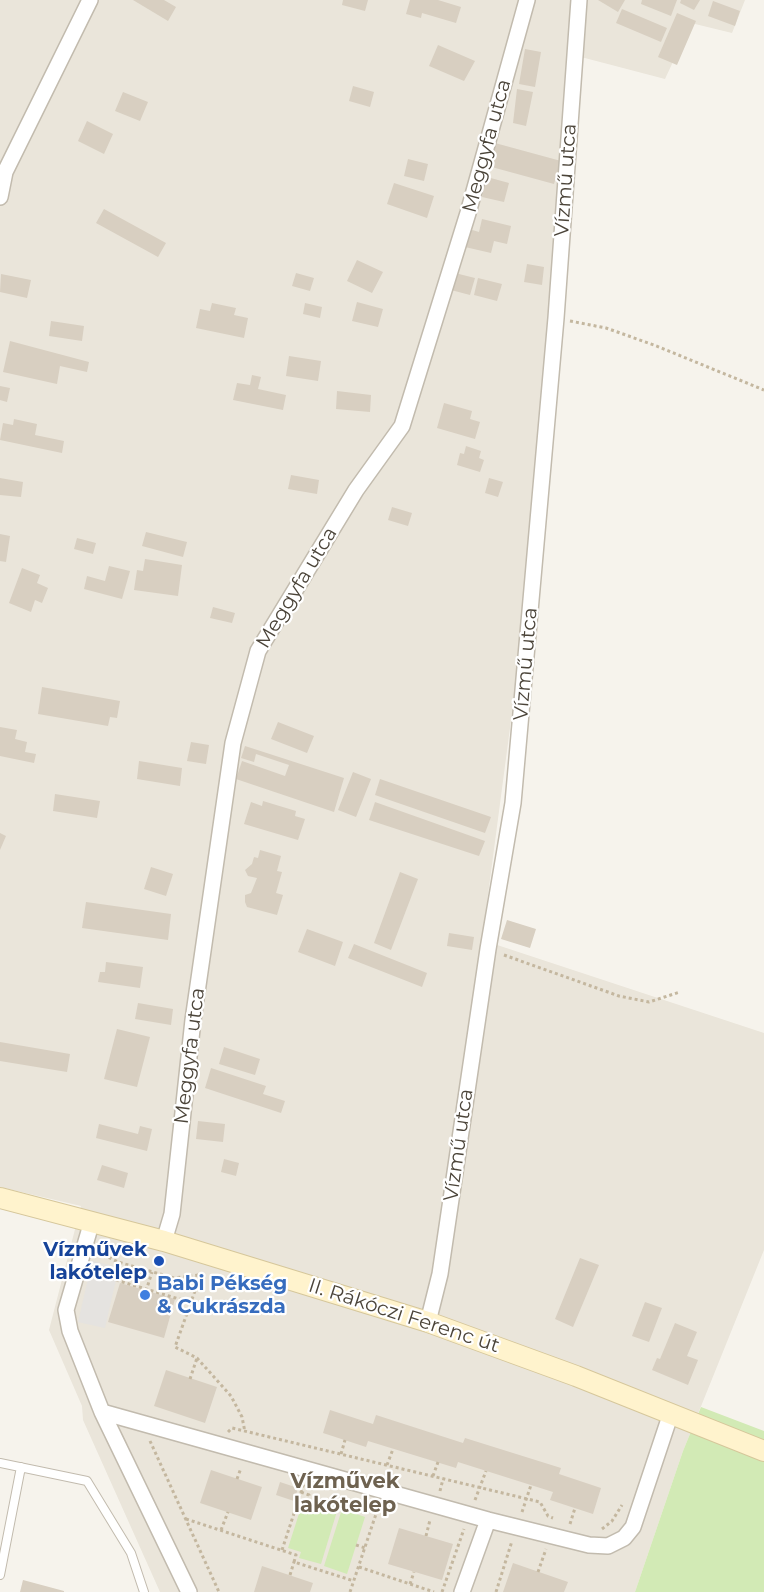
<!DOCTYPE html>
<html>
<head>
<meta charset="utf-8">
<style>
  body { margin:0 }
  canvas { display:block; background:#f6f3ec }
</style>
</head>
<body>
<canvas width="764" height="1592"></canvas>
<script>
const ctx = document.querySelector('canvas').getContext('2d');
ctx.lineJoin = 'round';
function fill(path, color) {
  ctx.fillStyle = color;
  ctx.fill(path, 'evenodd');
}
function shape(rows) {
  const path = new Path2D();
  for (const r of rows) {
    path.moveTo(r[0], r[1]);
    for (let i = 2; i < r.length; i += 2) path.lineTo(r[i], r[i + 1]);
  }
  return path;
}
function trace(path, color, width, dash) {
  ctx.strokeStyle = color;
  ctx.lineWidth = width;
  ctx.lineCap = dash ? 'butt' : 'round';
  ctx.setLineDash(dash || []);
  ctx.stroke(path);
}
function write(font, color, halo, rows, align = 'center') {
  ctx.font = font + ' Montserrat,sans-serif';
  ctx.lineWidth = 4.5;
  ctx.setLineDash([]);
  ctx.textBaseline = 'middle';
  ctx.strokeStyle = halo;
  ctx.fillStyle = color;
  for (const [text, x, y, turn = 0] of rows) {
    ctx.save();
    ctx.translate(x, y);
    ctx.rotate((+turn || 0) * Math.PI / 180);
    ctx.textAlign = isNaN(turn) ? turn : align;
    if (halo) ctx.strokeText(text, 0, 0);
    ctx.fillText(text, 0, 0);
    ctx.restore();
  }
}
const residential = shape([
  [0,0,745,0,732,33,691,23,665,79,581,57,565,311,482,940,764,1033,764,1250,683,1451,635,1592,160,1592,83,1420,82,1406,49,1330,81,1206,0,1187]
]);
const green = shape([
  [701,1407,764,1431,764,1592,635,1592,683,1451],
  [304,1498,338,1508,321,1564,299,1558,301,1552,288,1548],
  [342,1509,365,1517,347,1574,324,1566]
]);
const parking = shape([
  [92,1261,119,1267,105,1328,78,1322]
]);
const building = shape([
  [133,0,164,0,176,7,168,21],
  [343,0,368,0,365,11,342,5],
  [410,0,438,0,461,7,456,23,422,13,421,18,406,14],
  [598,0,625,0,618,12],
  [642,0,677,0,671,16,641,4],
  [681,0,700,0,694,10,680,3],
  [713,1,740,11,735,26,708,16],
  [622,9,667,28,661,42,616,23],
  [677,13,696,21,677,65,658,57],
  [438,45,475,61,464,81,429,66],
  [525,49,541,52,535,87,519,84],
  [353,86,374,92,370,107,349,101],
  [517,89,533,92,526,126,513,123],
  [123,92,148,102,140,121,115,111],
  [87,121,113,134,104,154,78,141],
  [495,143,561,161,554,184,488,166],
  [408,159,428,164,424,181,404,176],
  [487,177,509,183,504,202,482,197],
  [394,183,434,196,427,218,387,204],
  [104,209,166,243,158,257,96,223],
  [482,219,511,226,507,244,494,241,491,253,465,247,469,229,479,232],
  [357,260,383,272,372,293,347,281],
  [527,264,544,267,542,285,524,282],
  [296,273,314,278,310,291,292,286],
  [455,273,475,278,470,295,451,290],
  [1,274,31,280,27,298,0,292],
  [478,278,502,284,497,301,474,295],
  [357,302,383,309,378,327,352,321],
  [212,303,236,308,234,315,248,318,244,338,196,328,200,309,210,311],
  [305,303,322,307,320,318,303,314],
  [51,321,84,326,82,341,49,336],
  [10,341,89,362,87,372,60,366,57,384,3,372],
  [289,356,321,361,318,381,286,376],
  [252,375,261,377,258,389,286,395,283,410,233,400,237,383,250,385],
  [0,386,10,388,7,402,0,400],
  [337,391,371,395,370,412,336,409],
  [444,403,472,411,470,419,480,422,475,439,437,428],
  [14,419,37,424,35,435,64,441,62,453,0,440,3,423,13,425],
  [466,446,481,451,479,458,484,460,480,472,457,465,460,453,464,454],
  [291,475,319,480,317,494,288,489],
  [0,478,23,482,21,497,0,495],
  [489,478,503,482,498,497,485,493],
  [392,507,412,513,408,526,388,520],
  [146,532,187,542,183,557,142,546],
  [0,534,10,536,6,562,0,561],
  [77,538,96,543,93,554,74,549],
  [145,559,182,565,178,596,134,590,137,570,143,571],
  [109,566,130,571,122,599,84,589,87,576,105,581],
  [22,568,40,575,37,583,48,588,42,603,35,600,31,612,9,603],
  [213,607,235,613,232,623,210,618],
  [42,687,120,701,117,718,110,717,108,726,38,714],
  [278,722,314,736,307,753,271,739],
  [0,727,17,730,15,739,27,742,25,752,36,754,34,763,0,756],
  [191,742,209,745,206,764,187,761],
  [245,746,344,778,334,812,236,779,242,761,285,776,289,765,256,754,254,762,241,758],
  [139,761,182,768,180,786,137,779],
  [353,772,371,779,356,817,338,810],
  [380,779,491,817,485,833,375,795],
  [55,794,100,801,97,818,53,811],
  [263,801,296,811,295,816,305,819,298,840,244,824,251,802,262,806],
  [375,802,485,841,479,856,369,820],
  [0,833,6,836,0,850],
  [260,850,281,856,277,871,282,872,276,893,283,895,277,915,247,907,245,902,245,895,251,893,257,878,248,876,245,870,252,864,254,857,258,858],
  [151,867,173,874,166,896,144,889],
  [400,872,418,879,391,950,374,943],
  [86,902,171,914,168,940,82,928],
  [507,920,536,929,530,948,501,939],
  [307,929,343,942,335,966,298,952],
  [449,933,474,937,472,950,447,946],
  [354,944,427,973,422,987,348,958],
  [106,962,143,967,140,988,98,982,100,972,105,972],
  [138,1003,173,1009,171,1025,135,1019],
  [117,1029,150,1037,137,1087,104,1079],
  [0,1042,70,1054,67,1072,0,1061],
  [224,1047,260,1059,255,1075,219,1064],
  [211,1068,266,1086,263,1094,285,1101,281,1113,205,1088],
  [198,1121,225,1124,223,1142,196,1139],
  [99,1124,138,1134,140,1126,152,1129,147,1151,96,1138],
  [224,1159,239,1163,236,1176,221,1172],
  [102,1165,128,1173,124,1188,97,1180],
  [580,1258,599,1265,573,1327,555,1319],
  [120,1283,175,1299,164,1338,108,1322],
  [645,1302,662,1308,649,1342,632,1336],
  [675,1323,697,1332,687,1356,698,1360,688,1385,652,1370,657,1358,660,1359],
  [166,1370,217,1387,205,1423,154,1406],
  [330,1410,373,1424,376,1415,463,1443,465,1438,561,1468,559,1474,601,1488,593,1514,550,1500,553,1492,458,1462,456,1468,368,1441,366,1447,323,1433],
  [211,1470,262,1487,251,1520,200,1503],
  [280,1482,298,1488,294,1501,276,1495],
  [399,1528,453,1544,442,1580,388,1564],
  [513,1563,568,1582,564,1592,503,1592],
  [262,1566,313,1583,310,1592,254,1592],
  [23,1580,64,1591,64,1592,20,1592]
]);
const path = shape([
  [570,321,606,328,654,345,764,390],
  [504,955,619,996,649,1002,680,992],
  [98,1252,118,1262,174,1278,207,1274],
  [201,1274,175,1347,197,1358,231,1396,242,1417,245,1432],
  [116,1280,189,1302],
  [146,1291,152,1272],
  [190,1379,197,1358],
  [228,1432,232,1428,540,1502,548,1516,553,1518],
  [150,1441,219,1592],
  [341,1454,345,1440],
  [387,1465,393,1449],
  [433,1476,438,1462],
  [237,1479,241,1468],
  [440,1491,443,1479],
  [301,1492,309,1495,308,1499],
  [475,1500,486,1471],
  [522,1512,531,1485],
  [186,1519,296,1555,294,1562,354,1581],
  [570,1524,575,1508],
  [602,1529,612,1521,622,1505],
  [221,1530,228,1512],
  [426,1536,430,1520],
  [356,1545,365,1548],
  [282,1550,304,1483],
  [359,1567,434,1592],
  [538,1572,546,1549],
  [290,1575,294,1562],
  [410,1584,414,1572],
  [350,1592,379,1505],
  [442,1592,464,1529],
  [496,1592,512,1541]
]);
const service = shape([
  [0,1463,87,1481,131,1553,144,1592],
  [0,1575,21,1467]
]);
const minor = shape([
  [0,197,5,172,90,0],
  [92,1221,66,1310,70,1331,102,1412,189,1592],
  [164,1241,172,1214,193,1020,233,743,258,651,356,490,402,426,468,213,527,0],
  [428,1322,440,1274,488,949,513,803,556,318,579,0],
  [102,1412,488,1520,589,1545,608,1546,624,1538,633,1527,671,1413],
  [462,1592,488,1520]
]);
const secondary = shape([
  [0,1198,164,1241,428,1322,576,1376,764,1451]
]);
const markers = [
  [159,1261,6,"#1a4fb4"],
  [145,1295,6,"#3f7fe0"]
];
const streetNames = [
  ["Meggyfa utca",487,146,-75],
  ["Vízmű utca",566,180,-86],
  ["Meggyfa utca",297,588,-59],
  ["Vízmű utca",526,664,-85],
  ["Meggyfa utca",190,1056,-83],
  ["Vízmű utca",459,1145,-82],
  ["II. Rákóczi Ferenc út",404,1316,18]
];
const transitNames = [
  ["Vízművek",147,1250],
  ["lakótelep",147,1273]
];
const shopNames = [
  ["Babi Pékség",157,1284],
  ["& Cukrászda",157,1307]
];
const neighbourhoodNames = [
  ["Vízművek",345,1482],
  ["lakótelep",345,1506]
];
fill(residential, '#eae5da');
fill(green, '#d2eab5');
fill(parking, '#e5e3e0');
fill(building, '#d8cfc1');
trace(service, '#c2bbae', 10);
trace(minor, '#c2bbae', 18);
trace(secondary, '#d6c79b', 22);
trace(path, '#c4b79f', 3, [3, 3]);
trace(service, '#fff', 8);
trace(minor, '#fff', 15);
trace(secondary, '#fff3cd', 20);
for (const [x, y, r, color] of markers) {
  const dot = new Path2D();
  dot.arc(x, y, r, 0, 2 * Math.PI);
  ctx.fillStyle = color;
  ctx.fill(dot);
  trace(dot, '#fff', 2);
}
write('20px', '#4b4439', '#fff', streetNames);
write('bold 20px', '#164399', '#fff', transitNames, 'right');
write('bold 20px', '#366cbe', '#fff', shopNames, 'left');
write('bold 21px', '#6e6250', '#fff', neighbourhoodNames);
</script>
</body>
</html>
